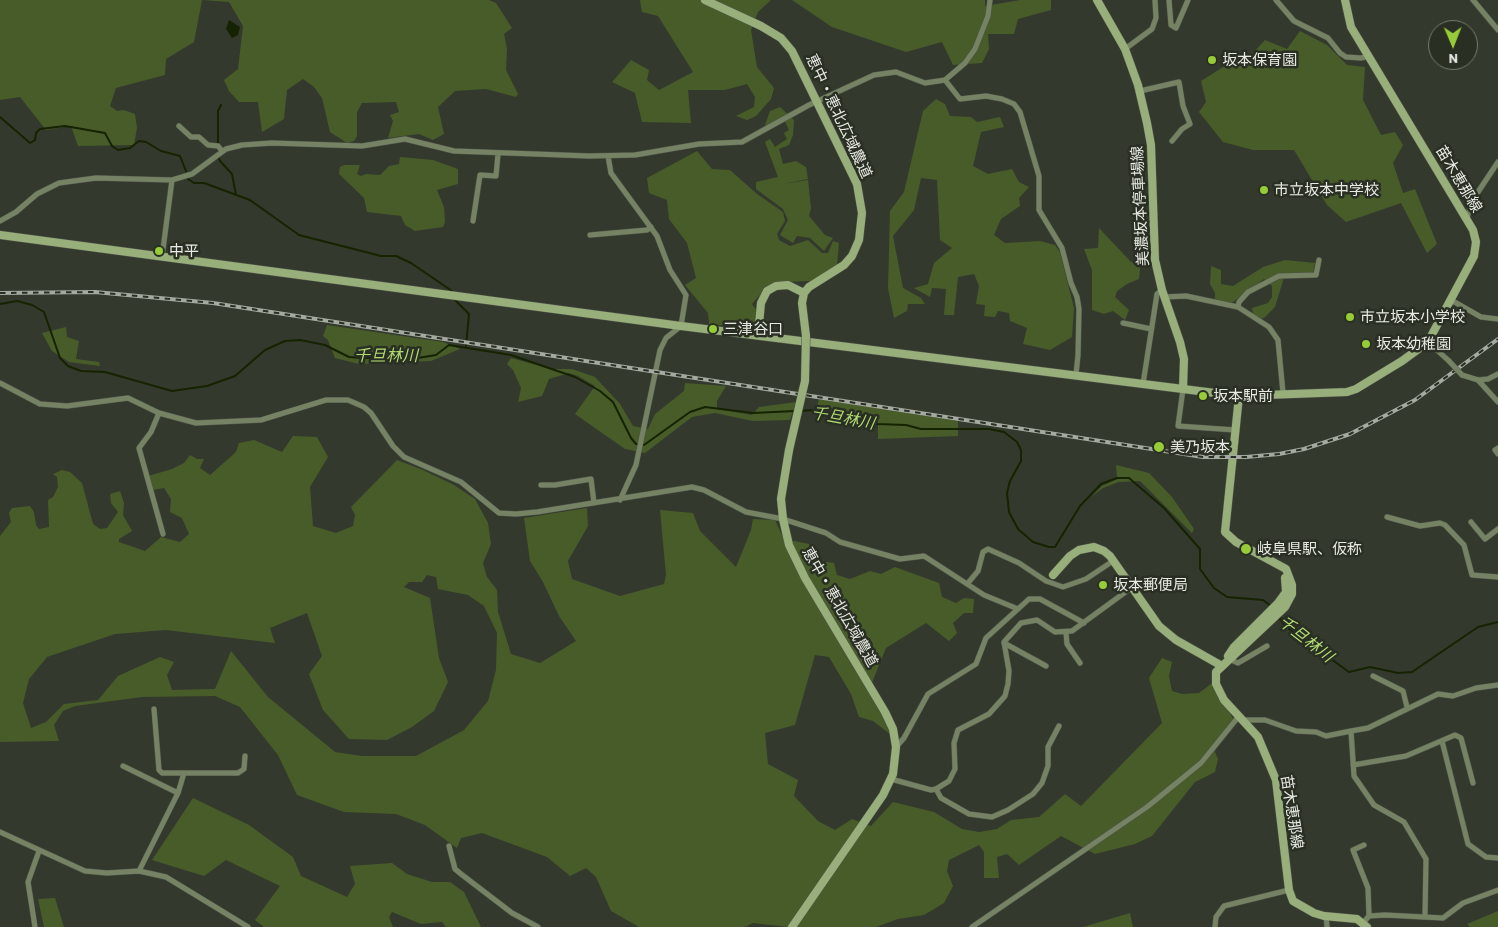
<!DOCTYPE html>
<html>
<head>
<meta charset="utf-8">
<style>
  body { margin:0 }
  #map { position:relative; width:1498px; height:927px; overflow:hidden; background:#34392d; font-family:Barlow,sans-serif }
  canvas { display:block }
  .north { position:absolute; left:1428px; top:20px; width:50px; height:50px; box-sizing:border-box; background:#2a2f24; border:1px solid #757a70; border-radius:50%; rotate:179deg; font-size:14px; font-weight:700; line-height:20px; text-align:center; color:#e6eae2 }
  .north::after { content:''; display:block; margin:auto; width:18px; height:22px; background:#97cb38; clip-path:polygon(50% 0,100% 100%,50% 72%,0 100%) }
</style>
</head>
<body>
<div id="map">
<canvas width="1498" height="927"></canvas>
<div class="north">N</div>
</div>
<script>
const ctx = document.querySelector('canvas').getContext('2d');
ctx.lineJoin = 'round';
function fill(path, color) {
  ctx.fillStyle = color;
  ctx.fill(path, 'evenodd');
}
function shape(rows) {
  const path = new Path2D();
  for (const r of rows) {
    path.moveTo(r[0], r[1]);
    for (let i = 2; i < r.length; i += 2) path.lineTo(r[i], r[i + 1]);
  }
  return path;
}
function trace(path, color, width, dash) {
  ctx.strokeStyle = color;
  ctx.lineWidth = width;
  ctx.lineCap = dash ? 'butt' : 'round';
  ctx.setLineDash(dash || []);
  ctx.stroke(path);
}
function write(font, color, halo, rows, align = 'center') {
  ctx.font = font + ' Barlow,"Noto Sans JP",sans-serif';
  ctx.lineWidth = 5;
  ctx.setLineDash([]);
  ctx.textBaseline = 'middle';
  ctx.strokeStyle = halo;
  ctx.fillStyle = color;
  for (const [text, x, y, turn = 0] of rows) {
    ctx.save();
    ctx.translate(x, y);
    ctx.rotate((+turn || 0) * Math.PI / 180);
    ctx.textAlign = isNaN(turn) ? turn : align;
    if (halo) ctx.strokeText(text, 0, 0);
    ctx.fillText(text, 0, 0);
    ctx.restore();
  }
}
const green = shape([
  [0,0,489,0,496,3,512,28,504,34,507,49,506,70,518,94,516,97,486,89,455,91,438,107,444,134,433,140,419,134,388,138,393,121,390,115,399,112,396,102,362,103,357,112,357,136,354,141,347,143,330,132,322,98,314,87,303,79,287,90,284,119,262,132,258,102,239,102,229,91,224,80,238,69,243,26,229,2,202,0,194,42,166,59,165,75,116,88,110,106,117,111,124,110,135,114,137,128,134,145,78,146,71,126,46,130,20,97,0,100],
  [640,0,771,0,758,12,751,30,757,67,774,88,771,99,756,116,747,120,736,116,754,107,755,97,747,84,725,90,688,90,691,123,642,122,635,93,612,82,631,60,649,70,647,80,659,90,693,72,658,16,642,12],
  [792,0,985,0,985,6,1020,0,1051,0,1051,10,1018,19,1014,34,988,34,989,49,982,63,953,65,942,42,906,52,832,27],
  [1300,31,1327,45,1347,65,1365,67,1363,100,1381,135,1395,132,1403,145,1393,163,1403,193,1415,189,1437,244,1427,253,1401,203,1346,222,1327,205,1294,150,1253,150,1223,142,1199,112,1206,102,1201,81,1228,64,1241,66,1265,40,1287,49],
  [936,99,945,104,950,116,971,117,977,122,1000,117,1004,127,981,132,973,166,988,174,1012,169,1019,182,1029,187,1019,198,1020,206,1001,219,994,235,1005,243,1040,241,1055,245,1060,252,1074,308,1072,337,1050,350,1023,344,1027,328,1010,321,1009,313,998,311,995,317,984,316,985,305,976,304,979,286,974,274,958,277,954,315,944,315,946,289,932,288,930,297,914,288,928,284,934,263,952,248,940,240,937,180,921,178,914,210,893,236,903,288,921,298,925,304,908,304,907,311,894,318,888,288,890,211,904,192,923,111],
  [780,107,794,120,793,135,789,145,779,149,783,164,796,161,806,167,808,179,783,184,808,180,811,208,809,216,825,235,833,238,824,251,810,238,797,236,793,243,780,235,788,220,783,209,756,189,756,182,778,177,765,142,770,139,775,147,787,139,784,133,789,130,784,119,767,129,765,125,770,111],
  [697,151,712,169,730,170,757,194,783,212,785,221,777,234,779,240,790,246,808,240,822,253,828,253,833,241,839,243,837,265,812,281,781,282,767,287,752,304,757,311,754,329,709,324,708,313,685,285,696,278,687,243,669,219,667,200,649,193,647,178],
  [400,157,433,160,458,169,458,184,437,190,444,207,445,222,443,227,415,231,405,225,401,216,367,212,364,198,339,174,340,167,344,165,360,165,357,174,361,176,366,174,380,175,389,166,399,164],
  [1099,228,1131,262,1136,263,1140,268,1139,279,1127,284,1117,291,1115,297,1129,310,1125,320,1113,311,1104,314,1092,310,1092,270,1084,249,1098,248],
  [1285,260,1315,263,1313,274,1285,274,1275,307,1264,318,1260,319,1253,314,1252,308,1268,303,1272,297,1272,286,1264,279,1229,305,1215,302,1215,293,1210,284,1211,266,1221,270,1221,284,1233,286,1263,267],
  [327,325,443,342,460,349,431,361,359,364,335,358,328,340,323,336],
  [66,327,67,337,79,341,76,359,99,362,100,366,69,362,52,351,42,333],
  [511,358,551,369,572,369,595,377,620,404,633,426,648,429,655,414,684,391,685,383,726,386,717,401,717,409,752,415,759,407,796,402,790,420,753,421,715,413,692,417,645,453,625,449,575,414,595,386,578,376,569,373,549,379,542,396,518,402,521,388,513,370,507,364],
  [819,399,958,421,958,436,878,439,878,417,817,406],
  [293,436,317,437,328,457,310,487,313,526,336,533,353,526,355,515,351,507,397,460,423,470,454,485,475,499,488,523,491,544,483,563,487,577,497,590,498,612,511,654,540,663,576,641,559,616,543,582,530,561,524,518,555,513,587,508,588,526,568,561,572,579,620,596,664,584,666,575,660,510,693,513,700,531,736,567,751,530,753,519,775,520,784,539,809,544,814,560,834,563,837,575,850,579,870,571,881,574,895,567,939,583,942,597,956,603,964,598,974,599,973,613,964,613,953,623,957,633,949,641,926,623,886,648,869,690,884,714,890,734,873,721,859,717,851,694,829,657,815,655,795,725,765,733,768,764,798,780,794,796,818,821,835,830,852,819,871,826,893,802,934,812,962,829,979,832,997,829,1011,820,1039,817,1065,794,1081,806,1162,723,1149,678,1162,658,1172,662,1169,676,1172,691,1182,694,1199,693,1212,683,1234,720,1212,745,1218,759,1215,772,1195,782,1152,836,1135,844,1095,854,1061,836,1019,865,1007,854,997,857,999,878,984,878,984,852,979,845,949,860,947,871,953,886,944,903,924,915,898,919,876,927,787,927,753,923,745,927,639,927,611,911,596,877,586,868,570,876,547,857,482,833,461,838,457,848,425,825,396,814,344,812,297,795,278,755,240,707,215,696,142,697,75,706,63,711,54,725,59,741,0,742,0,536,11,522,9,513,12,508,30,506,34,512,36,525,39,529,49,527,48,500,53,497,58,487,57,477,53,474,62,470,70,472,82,483,93,524,100,529,107,528,118,512,111,503,110,494,120,491,124,503,123,515,132,531,119,539,119,542,145,551,161,537,180,542,189,534,182,518,170,512,171,499,164,488,153,490,148,476,172,469,184,463,190,455,197,459,204,459,200,468,210,475,236,452,239,443,254,440,282,452],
  [427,575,436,577,438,589,468,595,484,606,497,633,496,670,488,701,464,730,416,756,362,756,335,752,268,697,231,651,215,689,172,690,167,675,174,662,160,657,118,676,98,700,64,704,46,722,31,728,23,703,29,679,47,657,115,634,166,630,275,643,270,628,307,613,322,656,309,674,323,710,349,739,387,740,412,727,434,711,448,682,439,658,430,598,404,587,409,582,422,582],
  [1116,465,1149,473,1172,497,1194,529,1192,533,1140,481,1119,482,1103,488,1091,497,1102,486,1117,479],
  [193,798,249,825,293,857,301,876,347,897,355,884,350,866,392,863,407,874,432,882,450,882,464,892,481,927,446,927,442,922,421,924,392,912,389,917,393,927,264,927,255,920,280,886,226,860,204,876,152,860],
  [55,898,64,927,44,927,38,899],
  [1498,911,1498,927,1470,927,1467,924],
  [1130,913,1133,927,1083,927]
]);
const water = shape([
  [229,20,240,27,238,35,232,38,226,29]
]);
const stream = shape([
  [0,117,30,143,35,140,36,133,40,129,65,126,105,133,112,146,118,150,130,148,139,141,146,142,161,151,180,156,186,171],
  [218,143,218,111,221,105],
  [218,156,220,161,232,174,236,195],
  [188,179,194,183,204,183,250,200,299,235,381,256,396,256,411,263,452,291],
  [455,300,469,314,466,346],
  [0,304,17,301,32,305,44,312,60,358,68,366,81,371,105,372,172,391,207,386,235,376,265,350,285,341,300,340,325,345,349,357,362,358,418,358,436,355,449,345,511,355,575,377,600,391,613,402,631,438,636,444,644,445,690,412,705,407,753,413,795,411],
  [800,411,814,410,877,424,906,425,921,429,989,429,1004,432,1017,442,1021,450,1021,461,1010,481,1007,493,1009,512,1018,529,1033,542,1049,547,1055,547,1080,506,1101,484,1117,478,1129,478,1164,508,1200,549,1200,569,1214,588,1227,597,1263,600,1271,606],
  [1278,616,1284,625,1349,672,1370,667,1398,673,1412,672,1478,627,1498,622]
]);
const street = shape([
  [1169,0,1171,25,1176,28,1188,0],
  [1276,0,1294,21,1328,38,1340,53,1346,57,1361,58,1369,56],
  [1473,0,1498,30],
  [1125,49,1152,29,1156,18,1155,0],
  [945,80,960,99,986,96,1002,99,1014,104,1020,112,1039,176,1039,210,1062,248,1071,283,1077,297,1079,309,1078,355,1076,375],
  [1140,91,1179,82,1183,106,1190,124,1182,129,1172,141],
  [179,126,191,137,199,137,208,145,218,146,222,151],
  [608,156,611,173,657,236,670,270,686,295,681,326,666,338,660,350,636,465,620,500],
  [1467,218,1472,201,1498,162],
  [0,221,16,212,37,194,59,183,96,178,172,180,192,174,226,149,242,145,272,143,362,146,405,139,454,151,589,156,635,155,699,144,742,142,809,105,874,75,896,72,925,83,945,80,965,63,975,49,988,16,990,0],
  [473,221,480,175,496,176,498,154],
  [590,235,647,230,651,227],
  [162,257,172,180],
  [1164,297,1186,296,1238,307,1269,327,1278,340,1283,393],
  [1451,300,1481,317,1498,319],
  [1238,307,1239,302,1248,292,1279,276,1316,275,1319,260],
  [1123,323,1151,329],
  [1428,342,1449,361],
  [1462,375,1478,380,1488,379,1498,374],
  [1478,380,1498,402],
  [0,383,40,404,67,406,128,398,159,413,196,423,261,420,326,400,348,400,364,407,371,413,393,446,404,457,461,482,499,513,516,514,537,512,692,487,704,490,746,512,783,519,826,533,840,542,900,559,924,556,984,595,1018,609],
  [1143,384,1157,294,1162,290],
  [1183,389,1178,426,1235,430],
  [159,413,151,432,139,448,163,534],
  [1498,448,1495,450,1498,454],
  [541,485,555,485,591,479,594,503],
  [1387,517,1420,526,1440,523,1445,525,1464,545,1472,575,1498,577],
  [1471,522,1485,539,1498,529],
  [968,583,978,571,983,552,988,549,1019,563,1046,581,1063,587,1086,579,1113,561],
  [1066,633,1067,644,1080,663],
  [1004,643,1046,666],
  [1229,659,1238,663,1267,646],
  [1373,676,1403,691,1407,707],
  [154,709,159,770,162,773,238,773,244,769,245,756],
  [1243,720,1265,720,1296,731,1316,732,1326,736,1351,731,1354,776,1374,805,1404,822,1426,859,1425,916],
  [1351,731,1368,728,1438,694,1453,696,1476,688,1498,685],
  [1442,741,1468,844,1486,857,1498,858],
  [896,747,904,738,928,694,976,664,986,638,1029,599,1040,599,1084,623],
  [1353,765,1406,756,1455,735,1461,738,1473,783],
  [123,766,178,793],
  [891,779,931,790,936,789,949,781,955,769,954,743,958,730,989,714,1005,696,1008,684,1009,671,1004,642,1021,623,1037,620,1055,632,1072,631,1131,588],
  [936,789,941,798,969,814,992,817,1008,810,1033,794,1042,783,1048,766,1048,747,1059,726],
  [0,832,85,871,107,873,139,871,166,877,248,927],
  [1364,845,1353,850,1368,888,1369,916],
  [449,846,455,869,461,874,512,913,538,927],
  [139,871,178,793,184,773],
  [1326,916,1327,927],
  [1363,923,1369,916,1385,915,1443,918,1463,903,1498,890],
  [35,927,28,882,39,851],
  [972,927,1147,807,1201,763,1239,716],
  [1215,927,1216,917,1224,906,1289,890]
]);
const secondary = shape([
  [705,0,761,26,781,38,792,51,857,184,862,213,859,240,852,256,844,265,809,287,804,293,802,303,806,336],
  [1097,0,1125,49,1138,85,1147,123,1151,145,1155,260,1162,290,1180,342,1184,359,1183,389],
  [0,235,681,326,1183,389,1239,396,1347,392,1356,389,1402,361,1428,342,1474,256,1476,242,1473,230,1351,27,1345,0],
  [758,335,761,303,767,291,776,286,788,285,804,293],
  [1239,396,1225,532,1236,542,1286,569,1292,585,1292,594,1285,607,1216,672,1216,684,1224,700,1258,737,1276,780,1289,890,1293,901,1314,913,1324,916,1357,919,1367,927],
  [789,450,781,499,783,519,789,545,805,578,885,712,893,729,896,747,893,774,883,795,792,927],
  [1053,575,1070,556,1079,550,1094,547,1104,551,1110,556,1159,626,1176,640,1222,666],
  [1228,656,1234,647,1278,603,1286,592,1285,578]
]);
const rail = shape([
  [0,293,95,292,213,303,1203,457,1246,457,1279,454,1304,449,1350,434,1415,400,1498,339]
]);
const streetBridge = shape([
  [1449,361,1462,375]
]);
const secondaryBridge = shape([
  [789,450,805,381,806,336]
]);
const markers = [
  [1212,60,5,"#97cb38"],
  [1264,190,5,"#97cb38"],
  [159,251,5,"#97cb38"],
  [1350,317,5,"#97cb38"],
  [713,329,5,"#97cb38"],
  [1366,344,5,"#97cb38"],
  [1203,396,5,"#97cb38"],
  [1159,447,6,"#97cb38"],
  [1246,549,6,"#97cb38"],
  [1103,585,5,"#97cb38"]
];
const poiNames = [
  ["坂本保育園",1222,60],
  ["市立坂本中学校",1274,190],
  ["中平",169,251],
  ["市立坂本小学校",1360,317],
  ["三津谷口",723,329],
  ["坂本幼稚園",1376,344],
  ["坂本駅前",1213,396],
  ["美乃坂本",1170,447],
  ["岐阜県駅、仮称",1257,549],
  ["坂本郵便局",1113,585]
];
const streetNames = [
  ["恵中・恵北広域農道",839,116,65],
  ["苗木恵那線",1459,179,59],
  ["美濃坂本停車場線",1140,206,-93],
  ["恵中・恵北広域農道",840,607,60],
  ["苗木恵那線",1292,812,81]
];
const waterNames = [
  ["千旦林川",386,356],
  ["千旦林川",843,418,10],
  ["千旦林川",1306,639,38]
];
fill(green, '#485c2a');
fill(water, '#152300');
trace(stream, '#152300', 2);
trace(street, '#50554a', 6);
trace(secondary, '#50554a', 9);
trace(street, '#758364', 5);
trace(secondary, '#98ae7b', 8);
trace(rail, '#a5aaa0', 4);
trace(rail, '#2a2f24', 2, [5.5]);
trace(streetBridge, '#50554a', 6, []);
trace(secondaryBridge, '#50554a', 9, []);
trace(streetBridge, '#758364', 5);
trace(secondaryBridge, '#98ae7b', 8);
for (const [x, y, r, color] of markers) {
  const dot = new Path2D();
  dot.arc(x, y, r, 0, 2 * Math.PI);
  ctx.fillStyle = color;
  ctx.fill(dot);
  trace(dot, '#2a2f24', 2);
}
write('15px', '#e6eae2', '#2a2f24', poiNames, 'left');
write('15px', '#e6eae2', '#2a2f24', streetNames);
write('italic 16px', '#b1da73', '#2a2f24', waterNames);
</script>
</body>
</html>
